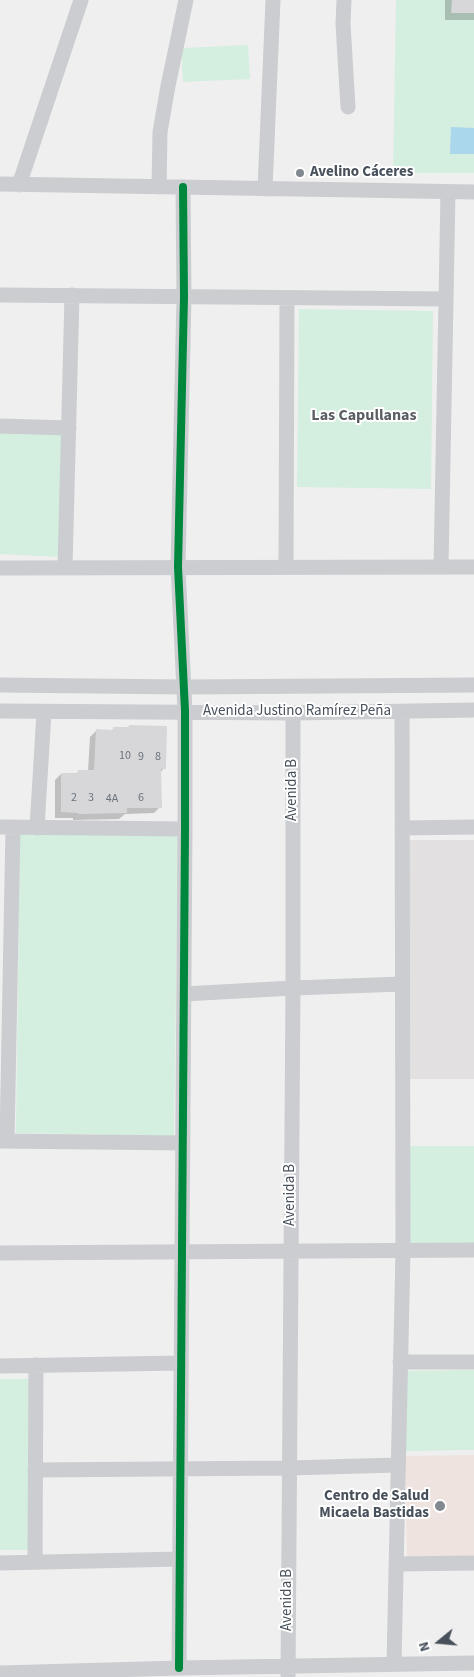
<!DOCTYPE html>
<html>
<head>
<meta charset="utf-8">
<style>
  body { margin:0 }
  #map { position:relative; width:474px; height:1677px; overflow:hidden; background:#f0efef; font-family:"Source Sans 3",sans-serif }
  canvas { display:block }
  .north { position:absolute; left:414px; top:1617px; width:50px; height:50px; -webkit-text-stroke:4px #fff; paint-order:stroke; rotate:253deg; font-size:14px; font-weight:700; line-height:20px; text-align:center; color:#47505b }
  .north::after { content:''; display:block; margin:auto; width:18px; height:22px; background:#47505b; clip-path:polygon(50% 0,100% 100%,50% 72%,0 100%) }
</style>
</head>
<body>
<div id="map">
<canvas width="474" height="1677"></canvas>
<div class="north">N</div>
</div>
<script>
const ctx = document.querySelector('canvas').getContext('2d');
ctx.lineJoin = 'round';
function fill(path, color) {
  ctx.fillStyle = color;
  ctx.fill(path, 'evenodd');
}
function shape(rows) {
  const path = new Path2D();
  for (const r of rows) {
    path.moveTo(r[0], r[1]);
    for (let i = 2; i < r.length; i += 2) path.lineTo(r[i], r[i + 1]);
  }
  return path;
}
function trace(path, color, width, dash) {
  ctx.strokeStyle = color;
  ctx.lineWidth = width;
  ctx.lineCap = dash ? 'butt' : 'round';
  ctx.setLineDash(dash || []);
  ctx.stroke(path);
}
function write(font, color, halo, rows, align = 'center') {
  ctx.font = font + ' "Source Sans 3",sans-serif';
  ctx.lineWidth = 4;
  ctx.setLineDash([]);
  ctx.textBaseline = 'middle';
  ctx.strokeStyle = halo;
  ctx.fillStyle = color;
  for (const [text, x, y, turn = 0] of rows) {
    ctx.save();
    ctx.translate(x, y);
    ctx.rotate((+turn || 0) * Math.PI / 180);
    ctx.textAlign = isNaN(turn) ? turn : align;
    if (halo) ctx.strokeText(text, 0, 0);
    ctx.fillText(text, 0, 0);
    ctx.restore();
  }
}
const education = shape([
  [406,840,474,840,474,1079,408,1079]
]);
const medical = shape([
  [474,1455,474,1557,407,1558,405,1456]
]);
const green = shape([
  [396,0,474,0,474,173,393,173],
  [248,45,250,79,183,82,181,48],
  [299,309,433,311,431,489,297,487],
  [0,431,64,431,60,557,0,554],
  [20,833,178,836,174,1136,16,1133],
  [410,1146,474,1146,474,1244,410,1244],
  [474,1370,474,1450,406,1451,407,1371],
  [0,1379,30,1379,33,1550,0,1550]
]);
const water = shape([
  [451,127,474,128,474,154,450,154]
]);
const shadow = shape([
  [445,0,474,0,474,20,445,20],
  [129,726,164,768,160,773,160,807,154,813,125,814,119,819,73,820,73,818,55,818,55,780,61,774,76,774,78,772,88,771,90,737,96,731,111,731,114,728,127,729]
]);
const building = shape([
  [452,0,474,0,474,13,451,13],
  [129,725,167,726,166,769,161,769,162,808,127,808,127,813,78,814,78,813,61,812,61,773,78,773,78,770,94,770,96,729,113,730,113,727,129,727]
]);
const street = shape([
  [344,0,343,24,348,107],
  [0,184,474,192],
  [19,185,81,0],
  [159,187,160,132,168,86,186,0],
  [265,189,273,0],
  [0,295,446,299],
  [0,426,69,428],
  [286,567,287,298],
  [441,567,448,192],
  [0,568,474,567],
  [65,568,72,295],
  [0,685,184,687,474,685],
  [0,711,293,713,474,710],
  [0,827,185,829],
  [37,828,44,712],
  [402,828,474,827],
  [184,994,293,988,402,984],
  [0,1141,183,1143],
  [7,1141,13,827],
  [0,1253,474,1250],
  [400,1362,474,1362],
  [0,1366,181,1363],
  [35,1470,289,1468,398,1465],
  [35,1562,36,1365],
  [0,1563,180,1559],
  [396,1564,474,1563],
  [394,1664,403,1251,402,712],
  [179,1668,185,829,185,711,178,567,184,297,183,187],
  [0,1673,179,1668,474,1663],
  [288,1677,293,988,293,713]
]);
const cycleway = shape([
  [179,1668,185,829,185,711,178,567,184,297,183,187]
]);
const markers = [
  [300,173,5,"#82888f"],
  [440,1506,6,"#82888f"]
];
const numberNames = [
  ["10",125,756],
  ["9",141,757],
  ["8",158,757],
  ["2",74,798],
  ["3",91,798],
  ["6",141,798],
  ["4A",112,799]
];
const poiNames = [
  ["Avelino Cáceres",310,173],
  ["Centro de Salud",429,1497,"right"],
  ["Micaela Bastidas",429,1514,"right"]
];
const streetNames = [
  ["Avenida Justino Ramírez Peña",297,712],
  ["Avenida B",293,790,-90],
  ["Avenida B",291,1195,-90],
  ["Avenida B",288,1600,-90]
];
const neighbourhoodNames = [
  ["Las Capullanas",364,416]
];
fill(education, '#e2e0e1');
fill(medical, '#efe3e0');
fill(green, '#d4eee0');
fill(water, '#aad7eb');
fill(shadow, '#0003');
fill(building, '#d7d7d9');
trace(street, '#cbcdd0', 15);
trace(cycleway, '#00873e', 8);
for (const [x, y, r, color] of markers) {
  const dot = new Path2D();
  dot.arc(x, y, r, 0, 2 * Math.PI);
  ctx.fillStyle = color;
  ctx.fill(dot);
  trace(dot, '#fff', 2);
}
write('12px', '#6c737c', null, numberNames);
write('bold 15px', '#47505b', '#fff', poiNames, 'left');
write('15px', '#47505b', '#fff', streetNames);
write('bold 16px', '#5b5e63', '#fff', neighbourhoodNames);
</script>
</body>
</html>
